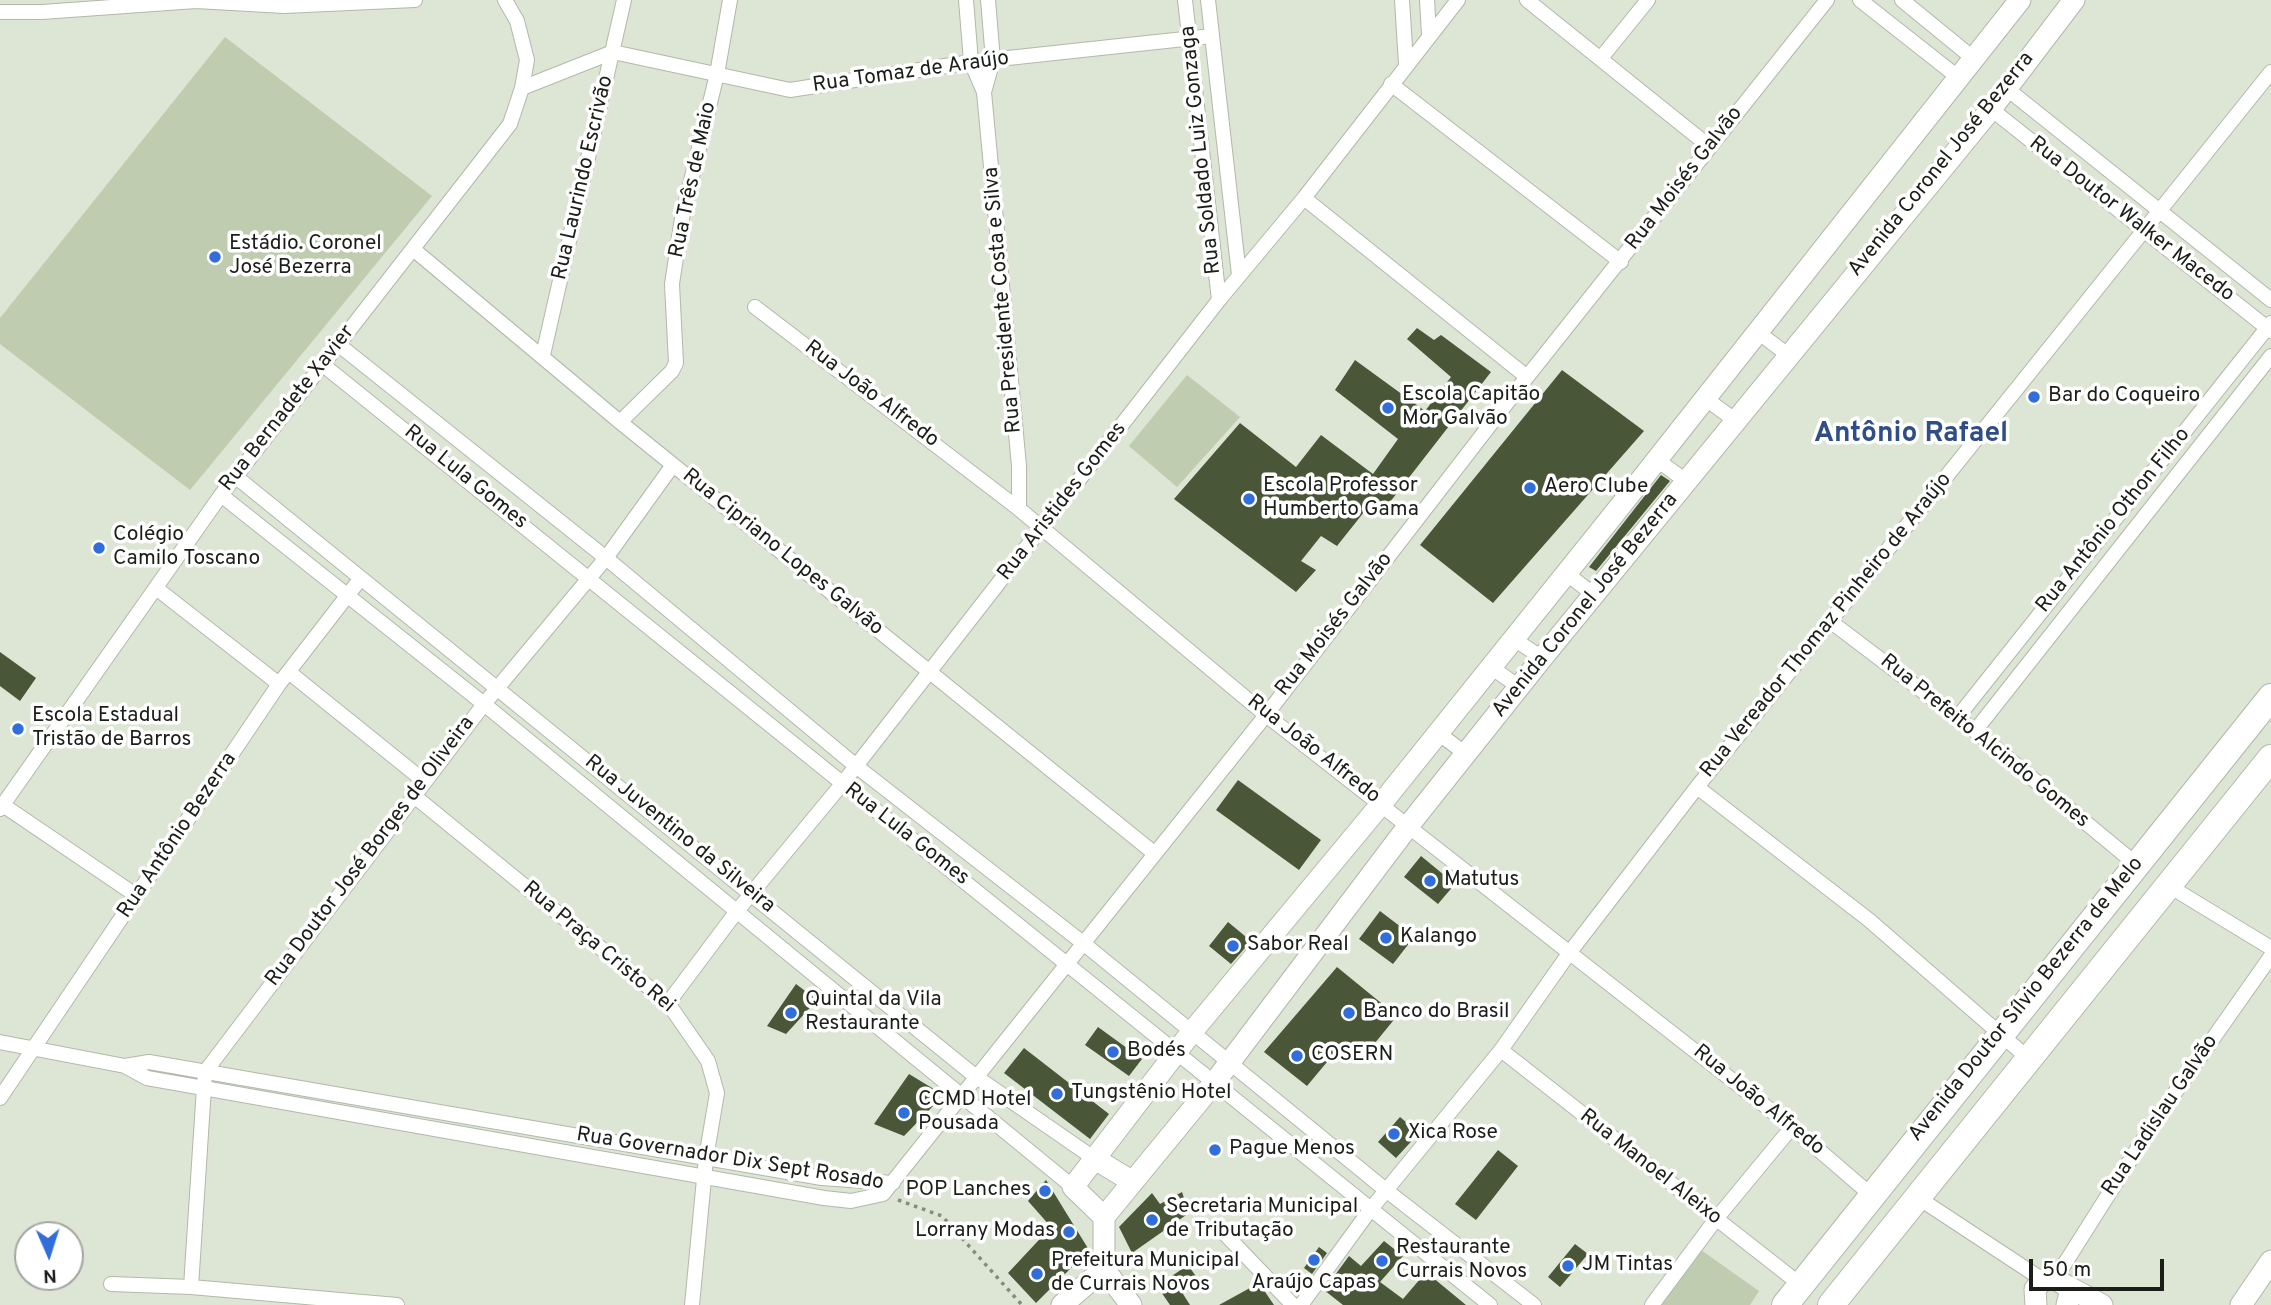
<!DOCTYPE html>
<html>
<head>
<meta charset="utf-8">
<style>
  body { margin:0 }
  #map { position:relative; width:2271px; height:1305px; overflow:hidden; background:#dde5d4; font-family:Overpass,sans-serif }
  canvas { display:block }
  .north { position:absolute; left:14px; top:1221px; width:70px; height:70px; box-sizing:border-box; background:#fff; border:2px solid #a4a5a3; border-radius:50%; rotate:177deg; font-size:19px; font-weight:700; line-height:28px; text-align:center; color:#1b1e18 }
  .north::after { content:''; display:block; margin:auto; width:24px; height:32px; background:#316edc; clip-path:polygon(50% 0,100% 100%,50% 72%,0 100%) }
  .scale { position:absolute; left:2029px; top:1259px; width:135px; height:32px; box-sizing:border-box; border:4px solid #1b1e18; border-top:0; padding-left:9px; font-size:21px; line-height:24px; white-space:nowrap; color:#1b1e18; -webkit-text-stroke:5px #fff; paint-order:stroke }
</style>
</head>
<body>
<div id="map">
<canvas width="2271" height="1305"></canvas>
<div class="north">N</div>
<div class="scale">50 m</div>
</div>
<script>
const ctx = document.querySelector('canvas').getContext('2d');
ctx.lineJoin = 'round';
function fill(path, color) {
  ctx.fillStyle = color;
  ctx.fill(path, 'evenodd');
}
function shape(rows) {
  const path = new Path2D();
  for (const r of rows) {
    path.moveTo(r[0], r[1]);
    for (let i = 2; i < r.length; i += 2) path.lineTo(r[i], r[i + 1]);
  }
  return path;
}
function trace(path, color, width, dash) {
  ctx.strokeStyle = color;
  ctx.lineWidth = width;
  ctx.lineCap = dash ? 'butt' : 'round';
  ctx.setLineDash(dash || []);
  ctx.stroke(path);
}
function write(font, color, halo, rows, align = 'center') {
  ctx.font = font + ' Overpass,sans-serif';
  ctx.lineWidth = 7;
  ctx.setLineDash([]);
  ctx.textBaseline = 'middle';
  ctx.strokeStyle = halo;
  ctx.fillStyle = color;
  for (const [text, x, y, turn = 0] of rows) {
    ctx.save();
    ctx.translate(x, y);
    ctx.rotate((+turn || 0) * Math.PI / 180);
    ctx.textAlign = isNaN(turn) ? turn : align;
    if (halo) ctx.strokeText(text, 0, 0);
    ctx.fillText(text, 0, 0);
    ctx.restore();
  }
}
const green = shape([
  [225,37,432,196,190,490,0,344,0,318],
  [1187,375,1240,417,1177,487,1129,446],
  [1701,1250,1759,1291,1750,1305,1658,1305]
]);
const building = shape([
  [1417,328,1434,340,1441,335,1491,372,1383,511,1372,502,1337,546,1321,536,1301,561,1316,570,1296,592,1174,499,1240,423,1296,467,1321,435,1373,474,1398,439,1335,390,1355,360,1425,411,1451,377,1407,339],
  [1562,370,1644,431,1493,603,1420,545],
  [1661,475,1670,481,1596,571,1589,567],
  [0,652,36,678,20,701,0,686],
  [1238,780,1321,840,1299,870,1216,810],
  [1421,856,1455,884,1438,904,1404,877],
  [1380,911,1414,937,1393,964,1359,939],
  [1228,922,1251,941,1231,964,1209,946],
  [1337,967,1397,1016,1361,1060,1342,1044,1307,1086,1264,1052],
  [796,984,817,1000,786,1034,767,1026],
  [1098,1027,1142,1059,1129,1076,1085,1045],
  [1024,1048,1109,1114,1090,1139,1004,1073],
  [909,1074,937,1091,936,1103,904,1136,874,1124],
  [1400,1117,1419,1133,1396,1158,1378,1142],
  [1498,1150,1518,1166,1476,1220,1455,1204],
  [1046,1180,1089,1250,1036,1303,1008,1273,1051,1227,1028,1201],
  [1182,1192,1189,1213,1132,1253,1119,1227,1152,1193,1160,1204],
  [1384,1241,1403,1256,1380,1282,1403,1299,1426,1272,1466,1305,1343,1305,1324,1290,1349,1256,1361,1266],
  [1575,1244,1588,1254,1560,1287,1548,1277],
  [1319,1247,1327,1253,1312,1274,1304,1268],
  [1188,1265,1200,1282,1183,1294,1190,1305,1170,1305,1157,1286],
  [1259,1283,1274,1305,1219,1305]
]);
const path = shape([
  [898,1200,942,1216,1022,1305]
]);
const street = shape([
  [966,0,971,62,984,92,1019,466,1019,509],
  [1185,0,1219,300],
  [1208,0,1239,275],
  [1402,0,1406,64],
  [1427,0,1429,34],
  [1527,0,1710,147],
  [1860,0,1959,78],
  [1902,0,1974,59],
  [0,12,42,12,196,1,284,6,415,0],
  [1601,58,1648,0],
  [1391,84,1621,262],
  [522,88,613,52,790,90,971,62,1212,36],
  [2006,88,2271,300],
  [984,92,993,60,988,0],
  [1991,109,2271,331],
  [1304,198,1527,377],
  [413,249,620,422,1154,853],
  [755,307,1019,509,1266,715,1792,1127,1870,1194],
  [1759,333,1788,355],
  [339,345,606,558,856,766,1083,943,1387,1191,1534,1305],
  [543,355,624,0],
  [322,364,1490,1305],
  [1706,399,1736,421],
  [620,422,672,371,676,363,672,284,682,218,717,74,730,0],
  [1657,460,1686,481],
  [235,476,975,1076,1095,1159],
  [221,495,484,704,1073,1187],
  [1566,573,1594,595],
  [156,588,279,684],
  [1830,621,1975,731,2137,865],
  [1514,639,1542,658],
  [1491,667,1519,687],
  [290,673,424,781],
  [1957,718,2271,323],
  [1975,731,2271,356],
  [1438,733,1466,754],
  [1697,787,1869,920,2029,1059],
  [413,795,668,1003,708,1061,717,1093,706,1158,692,1305],
  [3,805,137,896],
  [0,809,221,495,510,124,522,88,527,60,517,21,505,0],
  [2169,886,2271,948],
  [668,1003,737,911,842,784,1219,300,1304,198,1458,0],
  [0,1042,125,1066,147,1078,824,1198,851,1201,883,1194,1266,715,1527,377,1827,0],
  [1501,1050,1801,1285],
  [125,1066,149,1062,822,1178,893,1183],
  [0,1098,279,684,361,578],
  [1917,1197,2043,1280],
  [1224,1233,1293,1305],
  [2055,1279,2155,1121,2271,956],
  [111,1284,191,1287,397,1305],
  [191,1287,205,1072,484,704,606,558,673,465],
  [1301,1305,1370,1210,1501,1050,1570,952,1697,787,2271,72],
  [1652,1305,1716,1219,1792,1127]
]);
const secondary = shape([
  [1095,1159,1133,1182],
  [1104,1217,1073,1187,1191,1033,1382,803,1614,514,2020,0],
  [1104,1217,1214,1083,1409,825,1542,658,1991,109,2074,0],
  [1104,1269,1131,1305],
  [2067,1286,2102,1305],
  [1062,1305,1104,1269,1104,1217],
  [2036,1305,2035,1289,2043,1280,2055,1279,2067,1286,2070,1294,2067,1305],
  [2241,1305,2271,1261]
]);
const highway = shape([
  [1785,1305,2271,697],
  [1831,1305,2271,758]
]);
const markers = [
  [215,257,7,"#316edc"],
  [2034,397,7,"#316edc"],
  [1388,408,7,"#316edc"],
  [1530,488,7,"#316edc"],
  [1249,499,7,"#316edc"],
  [99,548,7,"#316edc"],
  [18,729,7,"#316edc"],
  [1430,881,7,"#316edc"],
  [1386,938,7,"#316edc"],
  [1233,946,7,"#316edc"],
  [791,1013,7,"#316edc"],
  [1349,1013,7,"#316edc"],
  [1113,1052,7,"#316edc"],
  [1297,1056,7,"#316edc"],
  [1057,1094,7,"#316edc"],
  [904,1113,7,"#316edc"],
  [1394,1134,7,"#316edc"],
  [1215,1150,7,"#316edc"],
  [1045,1191,7,"#316edc"],
  [1152,1220,7,"#316edc"],
  [1069,1232,7,"#316edc"],
  [1314,1260,7,"#316edc"],
  [1382,1261,7,"#316edc"],
  [1568,1266,7,"#316edc"],
  [1037,1274,7,"#316edc"]
];
const streetNames = [
  ["Rua Tomaz de Araújo",911,73,-8],
  ["Rua Soldado Luiz Gonzaga",1202,150,-96],
  ["Avenida Coronel José Bezerra",1942,165,-51],
  ["Rua Laurindo Escrivão",584,178,-77],
  ["Rua Moisés Galvão",1685,179,-52],
  ["Rua Três de Maio",694,180,-78],
  ["Rua Doutor Walker Macedo",2131,220,38],
  ["Rua Presidente Costa e Silva",1004,300,-95],
  ["Rua João Alfredo",871,395,37],
  ["Rua Bernadete Xavier",288,409,-52],
  ["Rua Lula Gomes",465,478,39],
  ["Rua Aristides Gomes",1063,502,-52],
  ["Rua Antônio Othon Filho",2114,521,-51],
  ["Rua Cipriano Lopes Galvão",782,553,39],
  ["Avenida Coronel José Bezerra",1586,606,-51],
  ["Rua Moisés Galvão",1335,625,-52],
  ["Rua Vereador Thomaz Pinheiro de Araújo",1827,626,-51],
  ["Rua Prefeito Alcindo Gomes",1984,742,39],
  ["Rua João Alfredo",1313,750,38],
  ["Rua Juventino da Silveira",679,835,39],
  ["Rua Lula Gomes",906,835,38],
  ["Rua Antônio Bezerra",178,836,-56],
  ["Rua Doutor José Borges de Oliveira",371,852,-53],
  ["Rua Praça Cristo Rei",598,948,40],
  ["Avenida Doutor Sílvio Bezerra de Melo",2027,1000,-51],
  ["Rua João Alfredo",1758,1101,39],
  ["Rua Ladislau Galvão",2161,1116,-56],
  ["Rua Governador Dix Sept Rosado",730,1160,9],
  ["Rua Manoel Aleixo",1650,1168,38]
];
const poiNames = [
  ["Estádio. Coronel",229,245],
  ["José Bezerra",229,269],
  ["Escola Capitão",1402,396],
  ["Mor Galvão",1402,420],
  ["Bar do Coqueiro",2048,397],
  ["Escola Professor",1263,487],
  ["Humberto Gama",1263,511],
  ["Aero Clube",1544,488],
  ["Colégio",113,536],
  ["Camilo Toscano",113,560],
  ["Escola Estadual",32,717],
  ["Tristão de Barros",32,741],
  ["Matutus",1444,881],
  ["Kalango",1400,938],
  ["Sabor Real",1247,946],
  ["Quintal da Vila",805,1001],
  ["Restaurante",805,1025],
  ["Banco do Brasil",1363,1013],
  ["Bode´s",1127,1052],
  ["COSERN",1311,1056],
  ["Tungstênio Hotel",1071,1094],
  ["CCMD Hotel",918,1101],
  ["Pousada",918,1125],
  ["Xica Rose",1408,1134],
  ["Pague Menos",1229,1150],
  ["POP Lanches",1031,1191,"right"],
  ["Secretaria Municipal",1166,1208],
  ["de Tributação",1166,1232],
  ["Lorrany Modas",1055,1232,"right"],
  ["Restaurante",1396,1249],
  ["Currais Novos",1396,1273],
  ["Prefeitura Municipal",1051,1262],
  ["de Currais Novos",1051,1286],
  ["JM Tintas",1582,1266],
  ["Araújo Capas",1314,1284,"center"]
];
const districtNames = [
  ["Antônio Rafael",1911,435]
];
fill(green, '#bfccaf');
fill(building, '#495637');
trace(street, '#b1b9a9', 16);
trace(secondary, '#b1b9a9', 23);
trace(highway, '#b1b9a9', 28);
trace(path, '#858b7f', 3.5, [3.5, 5]);
trace(street, '#fff', 14);
trace(secondary, '#fff', 21);
trace(highway, '#fff', 26);
for (const [x, y, r, color] of markers) {
  const dot = new Path2D();
  dot.arc(x, y, r, 0, 2 * Math.PI);
  ctx.fillStyle = color;
  ctx.fill(dot);
  trace(dot, '#fff', 2.5);
}
write('21px', '#1b1e18', '#fff', streetNames);
write('21px', '#1b1e18', '#fff', poiNames, 'left');
write('bold 28px', '#2f4e86', '#fff', districtNames);
</script>
</body>
</html>
